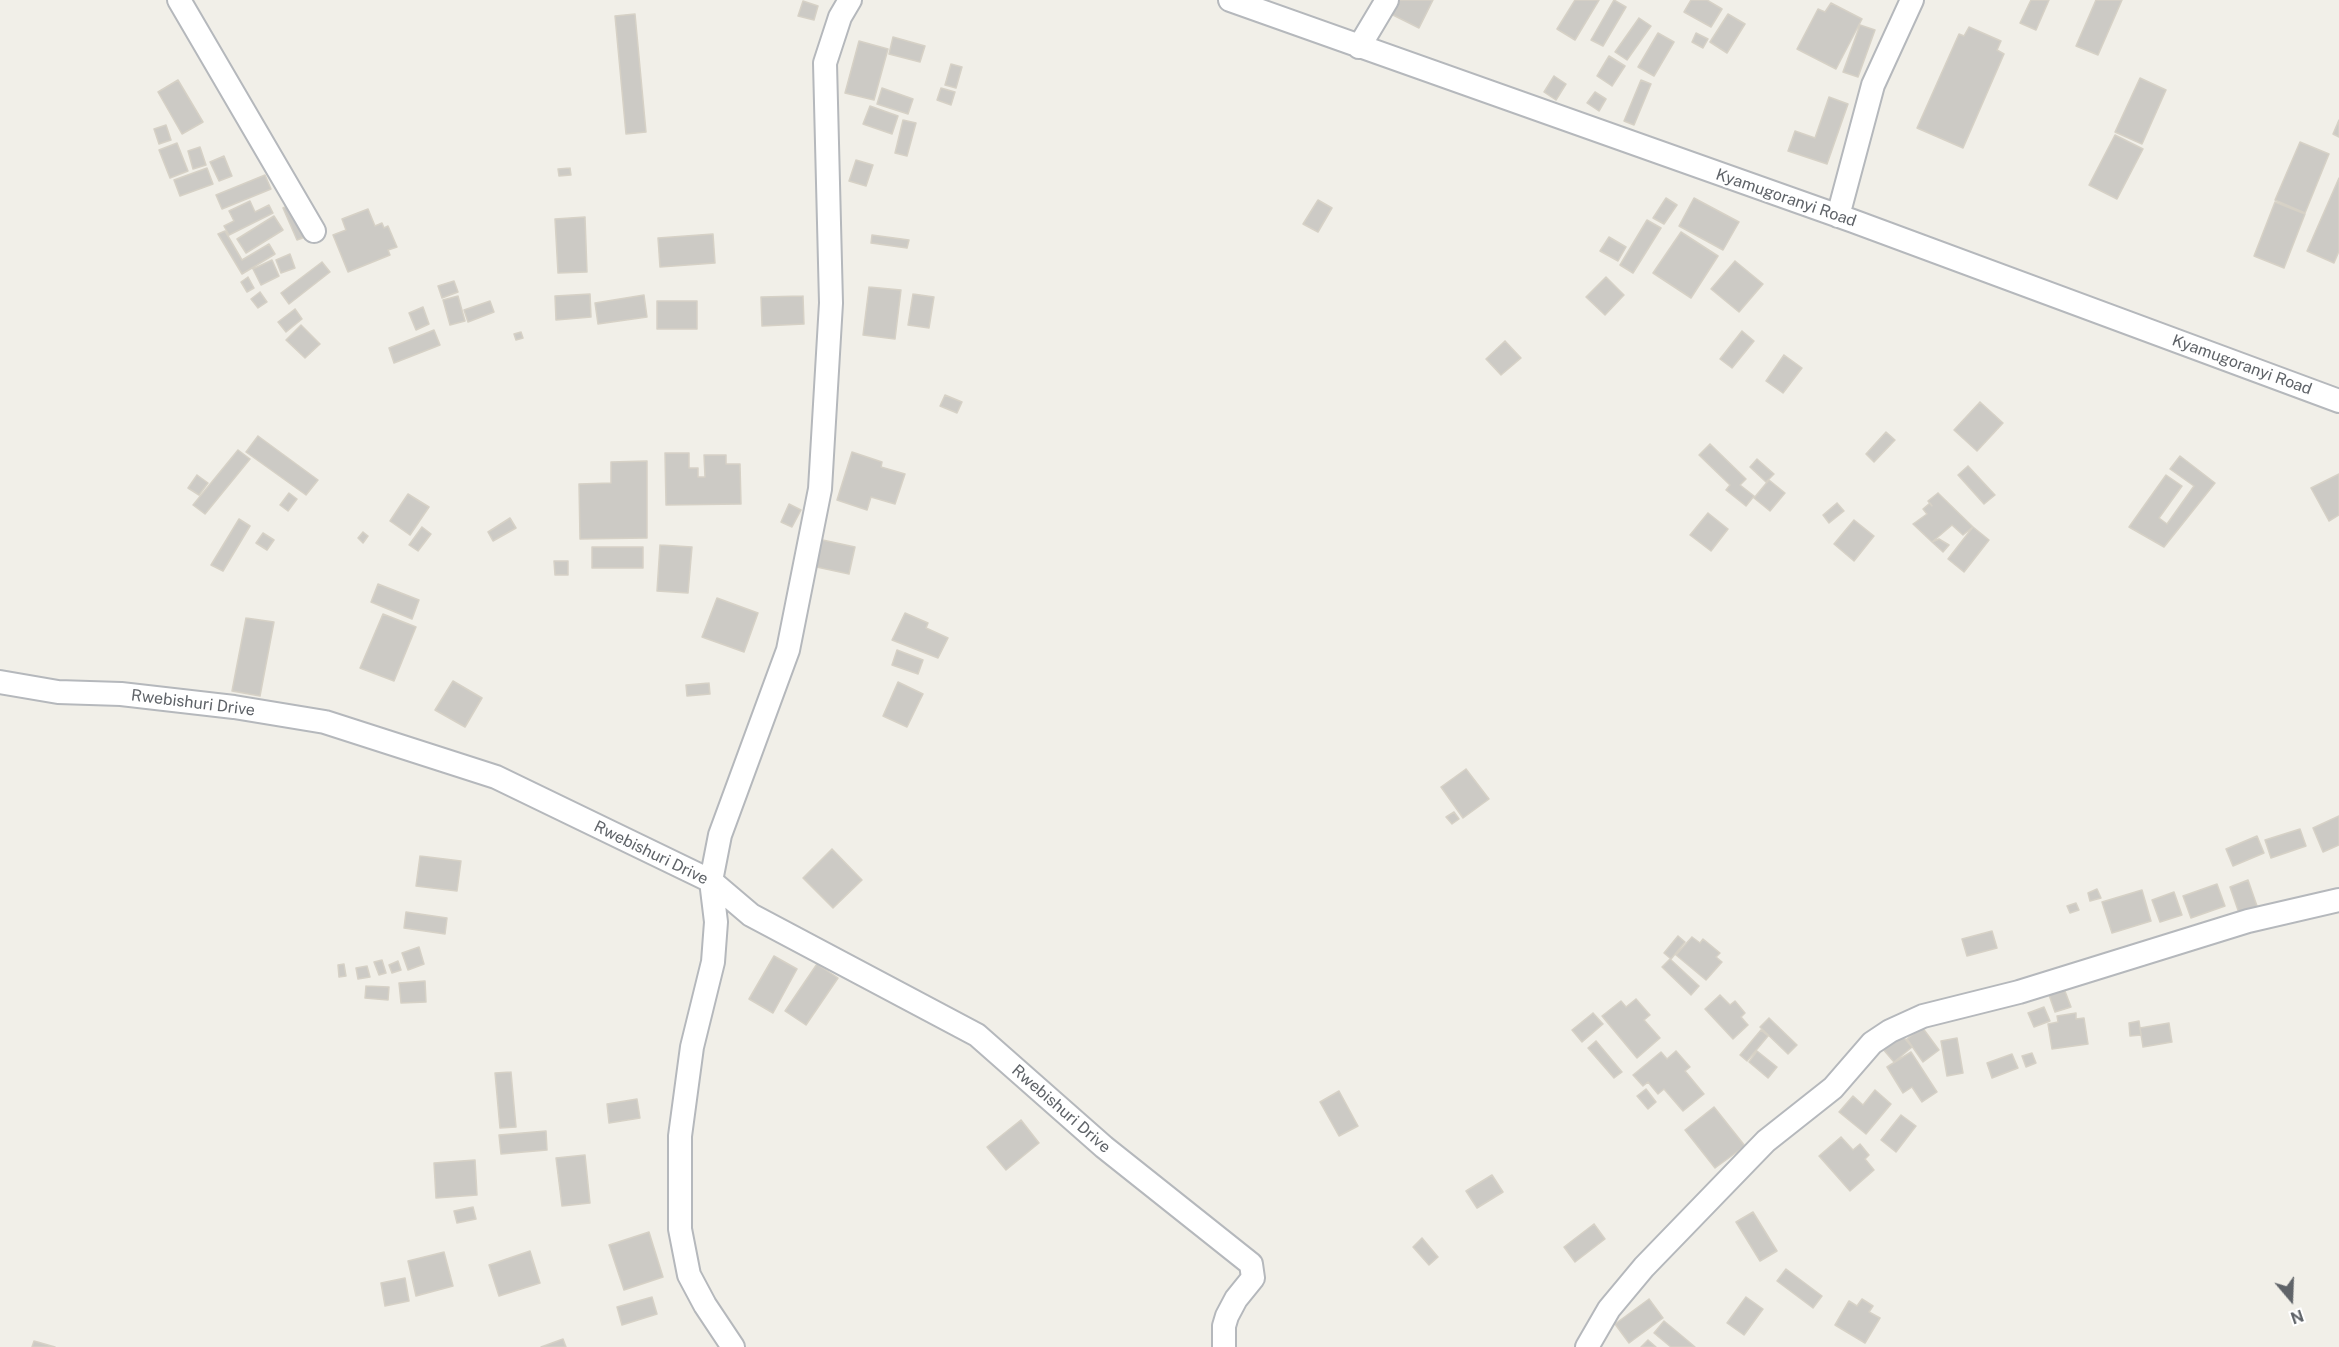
<!DOCTYPE html>
<html>
<head>
<meta charset="utf-8">
<style>
  body { margin:0 }
  #map { position:relative; width:2339px; height:1347px; overflow:hidden; background:#f1efe8; font-family:"Public Sans",sans-serif }
  canvas { display:block }
  .north { position:absolute; left:2261px; top:1269px; width:60px; height:60px; -webkit-text-stroke:4px #fff; paint-order:stroke; rotate:161deg; font-size:16px; font-weight:700; line-height:24px; text-align:center; color:#5f6368 }
  .north::after { content:''; display:block; margin:auto; width:21px; height:27px; background:#5f6368; clip-path:polygon(50% 0,100% 100%,50% 72%,0 100%) }
</style>
</head>
<body>
<div id="map">
<canvas width="2339" height="1347"></canvas>
<div class="north">N</div>
</div>
<script>
const ctx = document.querySelector('canvas').getContext('2d');
ctx.lineJoin = 'round';
function fill(path, color) {
  ctx.fillStyle = color;
  ctx.fill(path, 'evenodd');
}
function shape(rows) {
  const path = new Path2D();
  for (const r of rows) {
    path.moveTo(r[0], r[1]);
    for (let i = 2; i < r.length; i += 2) path.lineTo(r[i], r[i + 1]);
  }
  return path;
}
function trace(path, color, width, dash) {
  ctx.strokeStyle = color;
  ctx.lineWidth = width;
  ctx.lineCap = dash ? 'butt' : 'round';
  ctx.setLineDash(dash || []);
  ctx.stroke(path);
}
function write(font, color, halo, rows, align = 'center') {
  ctx.font = font + ' "Public Sans",sans-serif';
  ctx.lineWidth = 4.5;
  ctx.setLineDash([]);
  ctx.textBaseline = 'middle';
  ctx.strokeStyle = halo;
  ctx.fillStyle = color;
  for (const [text, x, y, turn = 0] of rows) {
    ctx.save();
    ctx.translate(x, y);
    ctx.rotate((+turn || 0) * Math.PI / 180);
    ctx.textAlign = isNaN(turn) ? turn : align;
    if (halo) ctx.strokeText(text, 0, 0);
    ctx.fillText(text, 0, 0);
    ctx.restore();
  }
}
const building = shape([
  [1398,0,1433,0,1419,28,1391,14,1398,0],
  [1575,0,1599,0,1575,40,1557,29,1575,0],
  [1614,0,1626,7,1603,46,1591,40,1614,0],
  [1691,0,1707,0,1722,9,1711,27,1684,12,1691,0],
  [2031,0,2049,0,2036,30,2020,23,2031,0],
  [2096,0,2122,0,2098,55,2076,46,2096,0],
  [803,1,818,6,814,20,798,16,803,1],
  [1831,3,1862,19,1836,69,1797,49,1818,9,1825,12,1831,3],
  [635,14,646,132,626,134,615,16,635,14],
  [1728,14,1745,24,1727,53,1710,42,1728,14],
  [1639,18,1651,26,1627,60,1615,52,1639,18],
  [1860,25,1875,30,1858,77,1843,72,1860,25],
  [1969,27,2001,41,1997,50,2004,54,1963,148,1917,128,1959,34,1964,36,1969,27],
  [1658,33,1674,42,1654,76,1638,67,1658,33],
  [1696,33,1708,39,1703,48,1692,42,1696,33],
  [893,37,925,46,920,62,889,54,893,37],
  [859,41,888,49,874,100,845,93,859,41],
  [1609,56,1625,66,1612,86,1597,76,1609,56],
  [951,64,962,67,956,88,945,85,951,64],
  [1554,76,1566,84,1556,100,1544,92,1554,76],
  [2140,78,2166,90,2142,144,2115,132,2140,78],
  [178,80,203,122,182,134,158,92,178,80],
  [1641,80,1651,84,1634,125,1624,121,1641,80],
  [882,88,913,99,908,114,877,104,882,88],
  [941,88,955,92,951,105,937,100,941,88],
  [1595,92,1606,99,1599,111,1587,103,1595,92],
  [1829,97,1848,104,1827,164,1788,151,1795,131,1815,138,1829,97],
  [870,106,898,116,892,134,863,124,870,106],
  [903,120,916,123,907,156,895,153,903,120],
  [2339,120,2339,137,2333,134,2339,120],
  [166,125,171,140,159,144,154,129,166,125],
  [2115,135,2143,149,2117,199,2089,185,2115,135],
  [2300,142,2329,154,2305,213,2275,200,2300,142],
  [177,143,188,171,170,178,159,150,177,143],
  [200,147,206,165,193,169,188,151,200,147],
  [224,156,232,176,219,181,210,162,224,156],
  [856,160,873,165,866,186,849,181,856,160],
  [207,168,213,184,180,196,174,180,207,168],
  [570,168,571,175,559,176,558,169,570,168],
  [265,175,271,189,222,209,216,195,265,175],
  [2339,178,2339,251,2334,263,2307,251,2339,178],
  [1666,198,1677,205,1664,224,1653,218,1666,198],
  [1694,198,1739,222,1723,250,1679,226,1694,198],
  [1318,200,1332,208,1318,232,1303,224,1318,200],
  [250,201,255,212,269,205,273,213,229,235,224,226,234,221,229,211,250,201],
  [2275,202,2305,214,2284,268,2254,256,2275,202],
  [294,203,308,236,297,240,283,208,294,203],
  [368,209,375,226,382,223,384,228,388,226,397,247,388,250,390,255,348,272,333,235,346,230,342,219,368,209],
  [274,216,283,230,246,253,237,239,274,216],
  [585,217,587,272,558,273,555,219,585,217],
  [1647,220,1661,228,1633,273,1620,265,1647,220],
  [225,231,242,260,269,244,275,254,242,274,218,234,225,231],
  [1681,232,1718,256,1691,298,1653,273,1681,232],
  [713,234,715,263,660,267,658,238,713,234],
  [872,235,909,240,907,248,871,243,872,235],
  [1609,237,1626,247,1618,261,1600,251,1609,237],
  [290,254,295,268,281,273,276,260,290,254],
  [272,260,279,276,261,285,253,269,272,260],
  [1735,261,1763,284,1739,312,1711,289,1735,261],
  [322,262,330,272,289,304,281,293,322,262],
  [248,277,254,288,247,292,241,282,248,277],
  [1606,277,1624,295,1605,315,1586,297,1606,277],
  [454,281,458,292,442,298,438,286,454,281],
  [869,287,901,290,895,339,863,335,869,287],
  [260,292,267,302,258,308,251,299,260,292],
  [590,294,591,317,556,320,555,296,590,294],
  [913,294,934,297,929,328,908,325,913,294],
  [644,295,647,317,598,324,595,303,644,295],
  [458,296,465,321,450,325,443,300,458,296],
  [803,296,804,324,762,326,761,297,803,296],
  [490,301,494,312,468,322,464,310,490,301],
  [657,301,697,301,697,329,657,329,657,301],
  [423,307,429,324,416,330,409,313,423,307],
  [295,309,302,319,286,332,278,322,295,309],
  [301,325,320,344,305,358,286,340,301,325],
  [434,330,440,345,394,363,389,348,434,330],
  [1742,331,1754,341,1732,368,1720,359,1742,331],
  [521,332,523,338,516,340,514,334,521,332],
  [1505,341,1521,358,1501,375,1486,359,1505,341],
  [1784,355,1802,368,1783,393,1766,381,1784,355],
  [945,395,962,402,957,413,940,406,945,395],
  [1980,402,2003,423,1977,451,1954,430,1980,402],
  [1886,432,1895,440,1874,462,1866,454,1886,432],
  [258,436,318,480,306,495,246,452,258,436],
  [1710,444,1746,479,1740,485,1754,496,1746,506,1726,490,1730,485,1699,455,1710,444],
  [238,450,250,459,205,514,193,505,238,450],
  [852,452,882,462,881,467,905,474,895,504,871,497,867,510,837,500,852,452],
  [665,453,689,453,689,468,698,468,698,477,705,477,704,455,726,455,726,464,740,464,741,504,666,505,665,453],
  [2180,456,2215,483,2164,547,2129,527,2166,475,2182,486,2159,518,2167,524,2194,486,2170,469,2180,456],
  [1757,459,1774,474,1766,482,1750,467,1757,459],
  [647,461,647,538,580,539,579,484,611,483,611,462,647,461],
  [1968,466,1995,495,1984,504,1958,475,1968,466],
  [2339,474,2339,515,2329,521,2311,488,2339,474],
  [197,475,208,483,199,495,188,488,197,475],
  [1769,480,1785,493,1770,511,1754,498,1769,480],
  [289,493,297,499,288,511,280,505,289,493],
  [1938,493,1973,527,1963,535,1952,525,1932,542,1913,524,1927,514,1923,509,1930,503,1932,506,1928,501,1938,493],
  [408,494,429,507,410,535,390,521,408,494],
  [1837,503,1844,511,1829,523,1823,515,1837,503],
  [789,504,801,510,792,527,781,522,789,504],
  [1708,513,1728,529,1711,551,1690,535,1708,513],
  [510,518,516,528,493,541,488,532,510,518],
  [239,519,250,526,223,571,211,565,239,519],
  [1854,520,1874,536,1854,561,1834,544,1854,520],
  [422,527,431,534,418,551,409,545,422,527],
  [1973,527,1989,540,1964,572,1948,559,1973,527],
  [363,532,368,536,363,543,358,538,363,532],
  [263,533,274,540,267,550,256,543,263,533],
  [818,539,855,547,849,574,812,566,818,539],
  [1939,539,1949,545,1943,552,1932,542,1939,539],
  [660,545,692,547,688,593,657,591,660,545],
  [592,547,643,547,643,568,592,568,592,547],
  [554,561,568,561,568,575,555,575,554,561],
  [378,584,419,600,412,619,371,602,378,584],
  [717,598,758,613,744,652,702,637,717,598],
  [905,613,928,623,926,628,948,638,938,658,892,640,905,613],
  [383,614,416,627,394,681,360,668,383,614],
  [246,618,274,622,260,696,232,691,246,618],
  [897,650,923,660,918,674,892,665,897,650],
  [453,681,482,698,465,727,435,710,453,681],
  [898,682,923,694,907,727,883,716,898,682],
  [709,683,710,694,687,696,686,685,709,683],
  [1466,769,1489,799,1463,818,1441,787,1466,769],
  [1454,812,1459,819,1452,824,1446,817,1454,812],
  [2339,816,2339,845,2323,852,2313,828,2339,816],
  [2300,829,2306,846,2271,858,2265,840,2300,829],
  [2257,836,2264,853,2233,866,2226,849,2257,836],
  [832,849,862,880,833,908,803,878,832,849],
  [420,856,461,861,457,891,416,886,420,856],
  [2248,880,2257,906,2239,913,2230,887,2248,880],
  [2217,884,2225,906,2191,918,2183,896,2217,884],
  [2097,889,2101,898,2090,901,2088,893,2097,889],
  [2142,890,2151,921,2112,933,2102,902,2142,890],
  [2174,892,2182,915,2160,922,2152,900,2174,892],
  [2076,903,2079,910,2070,913,2067,906,2076,903],
  [406,912,447,918,445,934,404,928,406,912],
  [1992,931,1997,948,1967,956,1962,939,1992,931],
  [1678,936,1685,942,1671,959,1664,953,1678,936],
  [1692,937,1700,943,1703,939,1720,953,1716,957,1722,962,1706,980,1676,955,1692,937],
  [419,947,424,964,408,970,402,953,419,947],
  [774,956,797,969,773,1013,749,999,774,956],
  [1670,959,1699,986,1691,995,1662,967,1670,959],
  [382,960,386,973,379,975,374,962,382,960],
  [398,961,401,970,392,973,389,965,398,961],
  [344,964,346,976,339,977,338,965,344,964],
  [817,964,838,978,806,1025,785,1011,817,964],
  [367,966,370,977,358,979,356,968,367,966],
  [425,981,426,1002,401,1003,399,983,425,981],
  [366,986,389,987,388,1000,365,998,366,986],
  [2063,986,2071,1007,2055,1012,2048,992,2063,986],
  [1720,995,1730,1005,1735,1001,1745,1013,1741,1017,1748,1025,1733,1039,1705,1009,1720,995],
  [1636,999,1650,1015,1644,1020,1660,1038,1637,1058,1602,1016,1621,1001,1626,1007,1636,999],
  [2044,1007,2050,1021,2034,1027,2028,1013,2044,1007],
  [1593,1013,1603,1024,1582,1042,1572,1030,1593,1013],
  [2076,1013,2076,1019,2084,1018,2088,1044,2052,1049,2048,1024,2058,1022,2057,1016,2076,1013],
  [1769,1018,1797,1045,1788,1054,1760,1027,1769,1018],
  [2139,1021,2141,1035,2130,1036,2129,1023,2139,1021],
  [2169,1023,2172,1042,2143,1047,2140,1028,2169,1023],
  [1922,1027,1939,1050,1923,1062,1907,1039,1922,1027],
  [1761,1030,1768,1036,1747,1061,1740,1055,1761,1030],
  [1900,1033,1912,1047,1894,1062,1882,1048,1900,1033],
  [1957,1038,1963,1073,1947,1076,1941,1041,1957,1038],
  [1596,1041,1622,1072,1614,1078,1588,1048,1596,1041],
  [1676,1051,1690,1067,1685,1071,1704,1094,1683,1111,1664,1089,1658,1094,1648,1082,1643,1086,1633,1075,1661,1052,1667,1059,1676,1051],
  [1757,1051,1777,1067,1768,1078,1749,1062,1757,1051],
  [1911,1052,1937,1092,1922,1102,1912,1087,1903,1093,1887,1067,1911,1052],
  [2032,1053,2036,1063,2026,1067,2022,1056,2032,1053],
  [2012,1054,2018,1068,1992,1078,1987,1063,2012,1054],
  [511,1072,516,1127,500,1128,495,1073,511,1072],
  [1646,1089,1656,1102,1648,1109,1637,1096,1646,1089],
  [1875,1090,1891,1104,1866,1134,1839,1112,1853,1096,1863,1105,1875,1090],
  [1339,1091,1358,1126,1339,1136,1320,1102,1339,1091],
  [637,1099,640,1118,609,1123,607,1104,637,1099],
  [1714,1107,1745,1146,1715,1168,1685,1130,1714,1107],
  [1901,1115,1916,1126,1896,1152,1881,1140,1901,1115],
  [1021,1120,1039,1143,1006,1170,987,1147,1021,1120],
  [546,1131,547,1150,501,1154,499,1135,546,1131],
  [1841,1137,1853,1150,1860,1144,1869,1155,1865,1159,1874,1170,1850,1191,1819,1156,1841,1137],
  [585,1155,590,1203,562,1206,556,1158,585,1155],
  [475,1160,477,1195,436,1198,434,1163,475,1160],
  [1492,1175,1503,1192,1477,1208,1466,1191,1492,1175],
  [473,1207,476,1219,457,1223,454,1211,473,1207],
  [1753,1212,1777,1251,1760,1261,1736,1222,1753,1212],
  [1594,1224,1605,1239,1575,1262,1564,1247,1594,1224],
  [649,1232,663,1277,624,1290,609,1245,649,1232],
  [1422,1238,1438,1257,1429,1265,1413,1247,1422,1238],
  [530,1251,540,1283,499,1296,489,1265,530,1251],
  [444,1252,453,1286,416,1296,408,1261,444,1252],
  [1786,1269,1822,1296,1813,1308,1777,1281,1786,1269],
  [405,1278,409,1301,385,1306,381,1283,405,1278],
  [652,1297,657,1314,622,1325,617,1307,652,1297],
  [1746,1297,1763,1309,1744,1335,1727,1323,1746,1297],
  [1649,1299,1663,1318,1629,1343,1615,1324,1649,1299],
  [1862,1299,1873,1306,1869,1312,1880,1318,1865,1343,1835,1325,1849,1301,1857,1306,1862,1299],
  [1664,1321,1688,1341,1695,1347,1671,1347,1654,1333,1664,1321],
  [563,1339,566,1347,541,1347,563,1339],
  [1648,1340,1656,1347,1641,1347,1648,1340],
  [34,1341,55,1347,32,1347,34,1341]
]);
const minor = shape([
  [179,0,314,231],
  [1230,0,1853,221,2339,401],
  [1359,47,1387,0],
  [1838,216,1873,85,1912,0],
  [0,682,58,692,121,694,234,707,325,722,496,777,711,881,751,915,977,1035,1104,1147,1251,1264,1253,1278,1236,1299,1227,1316,1224,1326,1224,1347],
  [733,1347,705,1305,689,1275,680,1229,680,1136,692,1047,713,962,716,922,711,881,720,835,788,650,820,489,831,303,825,63,840,17,850,0],
  [1587,1347,1609,1309,1644,1267,1766,1141,1833,1088,1872,1043,1890,1031,1923,1016,2019,992,2248,921,2339,900]
]);
const streetNames = [
  ["Kyamugoranyi Road",1786,198,19],
  ["Kyamugoranyi Road",2242,365,20],
  ["Rwebishuri Drive",193,703,7],
  ["Rwebishuri Drive",651,853,26],
  ["Rwebishuri Drive",1061,1109,41]
];
fill(building, '#cccac5');
trace(building, '#d6d1c6', 1.5);
trace(minor, '#b5b8bc', 26);
trace(minor, '#fff', 22);
write('16px', '#5f6368', '#fff', streetNames);
</script>
</body>
</html>
